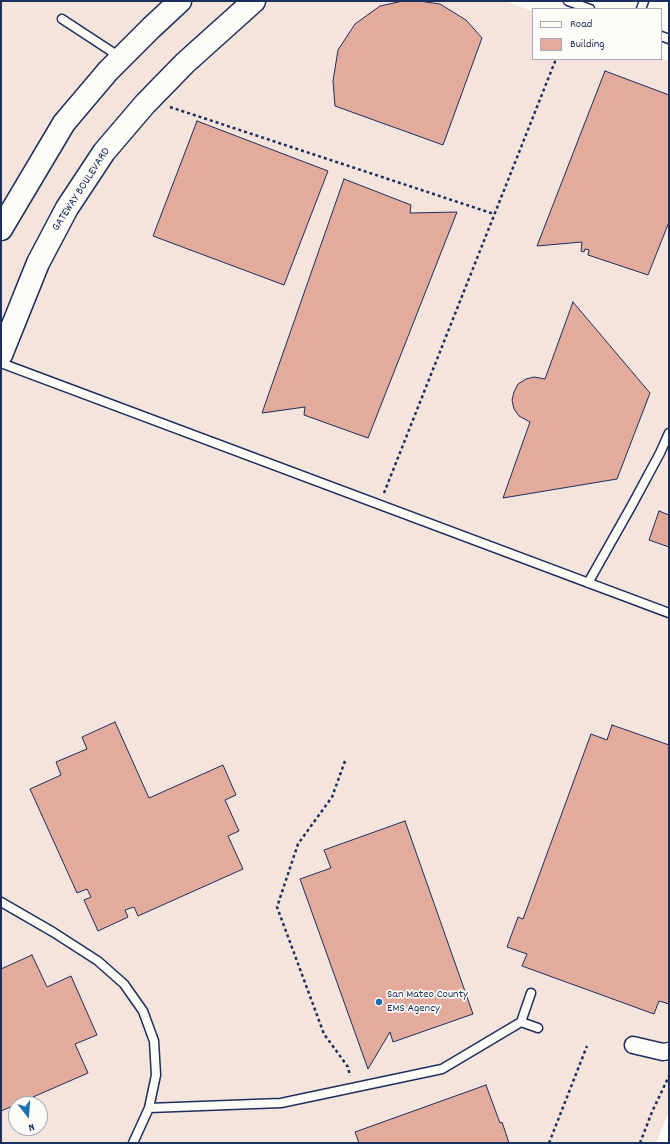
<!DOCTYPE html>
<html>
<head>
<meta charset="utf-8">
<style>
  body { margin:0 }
  #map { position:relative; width:670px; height:1144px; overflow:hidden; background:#fdfcf7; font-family:Dekko,sans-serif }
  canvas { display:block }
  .frame { position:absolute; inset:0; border:2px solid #1b2f5e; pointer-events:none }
  .legend { position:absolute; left:532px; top:8px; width:130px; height:52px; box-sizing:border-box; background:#fdfcf7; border:1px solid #a3aaba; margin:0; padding:5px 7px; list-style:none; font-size:12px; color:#1b2f5e }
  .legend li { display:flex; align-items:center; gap:8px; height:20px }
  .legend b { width:20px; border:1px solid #a3aaba }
  .north { position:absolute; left:8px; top:1096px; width:40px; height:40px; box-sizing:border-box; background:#fdfcf7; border:1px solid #a3aaba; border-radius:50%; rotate:163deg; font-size:11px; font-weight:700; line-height:16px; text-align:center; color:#1b2f5e }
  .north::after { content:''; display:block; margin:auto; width:14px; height:18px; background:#1f6fb2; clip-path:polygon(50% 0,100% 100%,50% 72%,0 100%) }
</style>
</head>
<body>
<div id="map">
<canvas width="670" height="1144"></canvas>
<div class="frame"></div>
<ul class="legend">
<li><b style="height:5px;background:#fdfcf7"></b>Road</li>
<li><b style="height:11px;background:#e3ab9c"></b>Building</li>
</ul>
<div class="north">N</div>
</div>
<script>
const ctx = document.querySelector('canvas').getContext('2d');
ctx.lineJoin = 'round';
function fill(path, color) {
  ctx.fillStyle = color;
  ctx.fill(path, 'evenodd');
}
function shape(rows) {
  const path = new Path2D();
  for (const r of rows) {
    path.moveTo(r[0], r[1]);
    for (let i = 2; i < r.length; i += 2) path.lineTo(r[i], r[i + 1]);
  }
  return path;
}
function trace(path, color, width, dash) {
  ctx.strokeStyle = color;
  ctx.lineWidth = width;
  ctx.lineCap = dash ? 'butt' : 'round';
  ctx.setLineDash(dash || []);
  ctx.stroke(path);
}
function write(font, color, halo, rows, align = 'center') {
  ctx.font = font + ' Dekko,sans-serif';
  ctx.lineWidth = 3.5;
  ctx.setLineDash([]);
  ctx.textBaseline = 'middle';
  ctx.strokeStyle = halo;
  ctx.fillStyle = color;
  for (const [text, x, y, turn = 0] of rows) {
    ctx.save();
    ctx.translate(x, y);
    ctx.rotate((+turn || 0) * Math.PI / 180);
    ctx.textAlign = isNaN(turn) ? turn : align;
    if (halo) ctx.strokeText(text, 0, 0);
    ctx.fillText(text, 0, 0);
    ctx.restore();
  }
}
const built = shape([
  [1,1,505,1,533,11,533,59,661,59,661,58,669,61,669,1111,656,1143,1,1143],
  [16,1104,40,1104,40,1128,16,1128]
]);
const building = shape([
  [403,1,419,1,440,4,466,20,482,38,443,145,335,106,333,81,338,50,355,24,380,6,403,1],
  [605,71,669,95,669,222,648,275,588,255,589,250,585,249,584,252,581,251,582,242,537,246,605,71],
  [197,121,328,171,284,285,153,236,197,121],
  [344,179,411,205,410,213,457,212,368,438,304,415,305,407,262,413,344,179],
  [573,302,650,393,617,479,503,498,530,422,519,416,514,409,512,400,514,392,518,384,526,379,534,377,545,379,573,302],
  [659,511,669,515,669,547,649,540,659,511],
  [115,722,149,798,223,765,236,795,225,800,239,831,228,836,243,869,138,916,134,907,125,910,128,917,98,931,84,900,91,897,87,889,77,893,30,789,61,775,56,762,87,749,82,737,115,722],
  [612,725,669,745,669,1004,659,1001,654,1014,522,966,527,954,507,947,518,917,523,919,591,734,607,740,612,725],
  [405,821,473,1014,393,1042,390,1032,368,1069,300,879,331,868,324,850,405,821],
  [32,955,47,987,71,976,97,1035,75,1044,88,1073,1,1111,1,969,32,955],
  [486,1085,500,1123,502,1122,509,1143,359,1143,355,1132,486,1085]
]);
const path = shape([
  [170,107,494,214],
  [384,493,556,59],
  [345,761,332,797,298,844,277,907,324,1034,348,1067,350,1076],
  [549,1143,587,1046],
  [640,1143,652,1112,669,1076]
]);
const service = shape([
  [568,1,590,9],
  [641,9,644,1],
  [62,19,120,57],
  [661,36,669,39],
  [1,363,669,613],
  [588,583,632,505,660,453,669,433],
  [1,902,53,932,98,961,124,984,143,1011,154,1041,156,1075,149,1108,133,1143],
  [521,1022,538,1028],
  [149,1108,281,1103,442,1069,521,1022,531,993]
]);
const minor = shape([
  [633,1045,663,1052,669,1051]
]);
const secondary = shape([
  [1,229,64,123,108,71,151,28,180,1],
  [1,355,38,263,67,208,104,152,145,104,185,63,254,1]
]);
const markers = [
  [379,1002,4,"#1f6fb2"]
];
const streetNames = [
  ["GATEWAY BOULEVARD",82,190,-57]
];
const poiNames = [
  ["San Mateo County",387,995],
  ["EMS Agency",387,1009]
];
fill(built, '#f5e4dc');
fill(building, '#e3ab9c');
trace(building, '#1b2f5e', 1);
trace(service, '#1b2f5e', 11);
trace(minor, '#1b2f5e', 19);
trace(secondary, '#1b2f5e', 25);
trace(path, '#1b2f5e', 2.5, [3, 3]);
trace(service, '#fdfcf7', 8);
trace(minor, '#fdfcf7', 16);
trace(secondary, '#fdfcf7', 22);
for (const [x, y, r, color] of markers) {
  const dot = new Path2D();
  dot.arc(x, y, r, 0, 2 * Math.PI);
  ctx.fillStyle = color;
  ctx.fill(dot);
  trace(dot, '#fdfcf7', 1.5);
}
write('12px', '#1b2f5e', '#fdfcf7', streetNames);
write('12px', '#1b2f5e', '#fdfcf7', poiNames, 'left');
</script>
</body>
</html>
